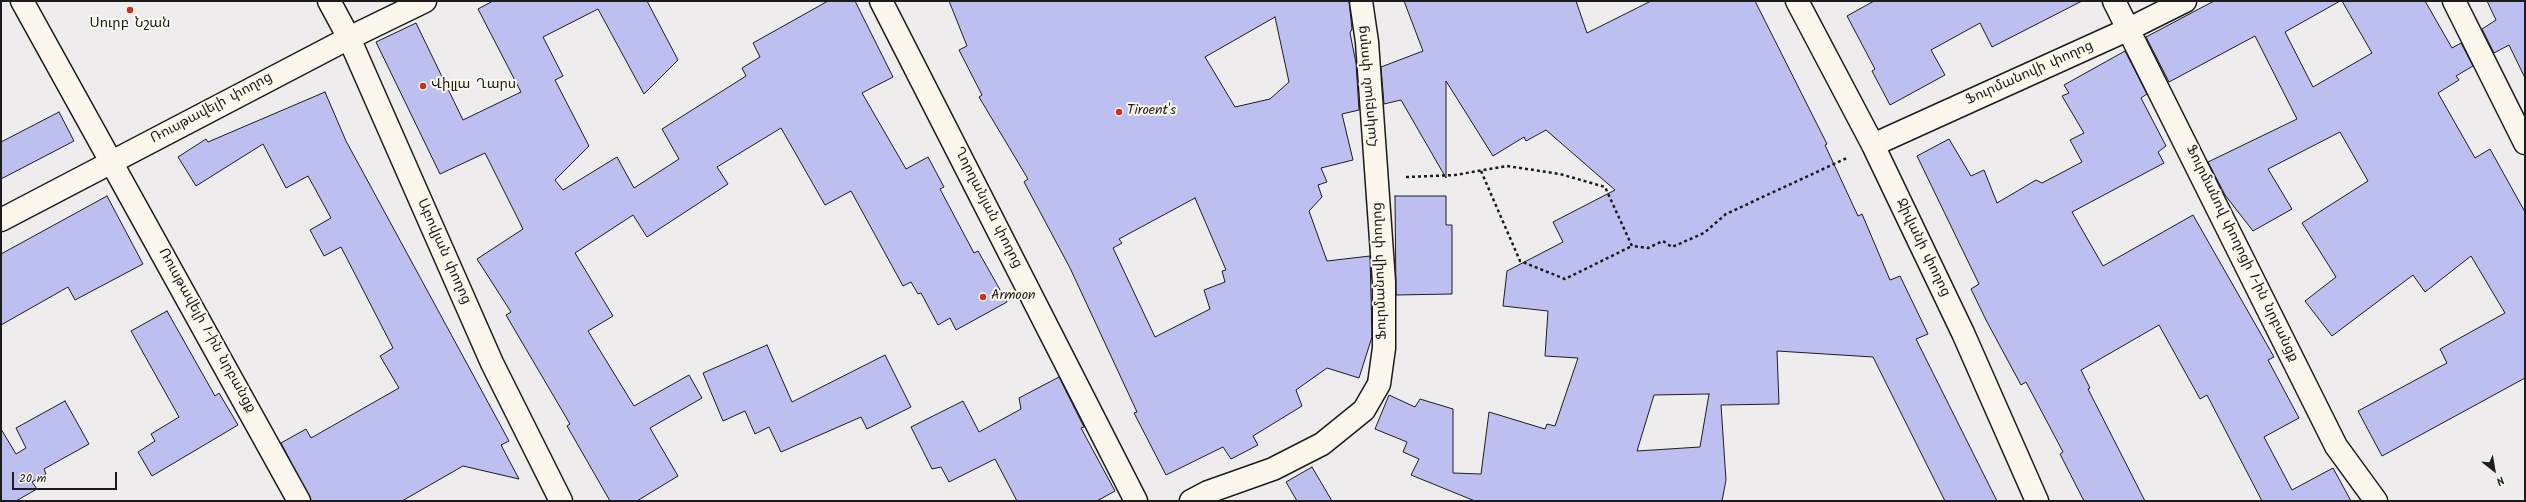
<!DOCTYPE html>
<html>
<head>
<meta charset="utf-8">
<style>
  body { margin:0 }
  #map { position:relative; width:2526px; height:502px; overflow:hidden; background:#efeced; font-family:Kalam,sans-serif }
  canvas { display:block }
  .frame { position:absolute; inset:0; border:2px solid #1c1c1c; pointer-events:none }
  .north { position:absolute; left:2474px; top:450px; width:40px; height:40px; -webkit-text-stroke:3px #fbf7ec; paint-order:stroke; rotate:149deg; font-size:11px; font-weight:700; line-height:16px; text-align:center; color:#1c1c1c }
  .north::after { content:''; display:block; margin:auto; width:14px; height:18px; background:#1c1c1c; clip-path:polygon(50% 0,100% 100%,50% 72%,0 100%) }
  .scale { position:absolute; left:12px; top:472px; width:105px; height:18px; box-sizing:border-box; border:2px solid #1c1c1c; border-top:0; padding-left:5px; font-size:12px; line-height:14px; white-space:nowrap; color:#1c1c1c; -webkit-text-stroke:3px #fbf7ec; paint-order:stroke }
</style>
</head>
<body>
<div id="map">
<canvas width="2526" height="502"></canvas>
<div class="frame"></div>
<div class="north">N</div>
<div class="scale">20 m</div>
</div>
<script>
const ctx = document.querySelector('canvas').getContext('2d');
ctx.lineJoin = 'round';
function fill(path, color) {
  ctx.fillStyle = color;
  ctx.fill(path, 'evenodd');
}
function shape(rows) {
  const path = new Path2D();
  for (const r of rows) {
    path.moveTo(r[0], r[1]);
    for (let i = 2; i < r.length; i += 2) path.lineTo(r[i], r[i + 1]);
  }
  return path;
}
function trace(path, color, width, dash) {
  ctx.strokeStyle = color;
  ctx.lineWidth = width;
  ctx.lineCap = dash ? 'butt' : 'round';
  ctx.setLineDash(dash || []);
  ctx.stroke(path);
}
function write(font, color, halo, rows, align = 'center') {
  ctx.font = font + ' Kalam,"Noto Sans Armenian",sans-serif';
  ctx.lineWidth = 4;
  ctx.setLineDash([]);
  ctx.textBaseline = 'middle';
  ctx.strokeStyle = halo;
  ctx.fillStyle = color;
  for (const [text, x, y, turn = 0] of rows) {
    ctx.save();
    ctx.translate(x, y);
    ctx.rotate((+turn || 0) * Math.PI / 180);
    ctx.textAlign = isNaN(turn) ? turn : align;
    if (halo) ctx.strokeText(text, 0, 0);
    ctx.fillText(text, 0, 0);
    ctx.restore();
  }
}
const building = shape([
  [493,1,647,1,678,60,644,94,598,9,543,37,563,76,555,80,589,146,555,180,563,190,617,157,634,188,679,159,662,129,746,76,742,68,760,57,753,43,828,1,855,1,893,77,862,93,906,169,928,157,944,187,940,189,974,253,978,251,1007,302,956,330,950,318,938,325,921,293,918,294,911,282,903,286,851,191,825,205,781,128,717,167,728,184,647,237,633,215,575,253,613,316,588,331,634,406,689,375,702,398,650,428,678,476,637,501,610,501,567,426,570,424,506,315,511,312,477,259,523,229,485,153,440,174,376,42,416,23,463,120,521,92,478,9,493,1],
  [949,1,1349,1,1352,29,1350,33,1356,63,1359,110,1342,114,1353,160,1321,168,1327,182,1318,185,1322,197,1309,211,1327,261,1370,256,1372,337,1359,378,1327,368,1296,390,1302,406,1253,436,1258,445,1231,459,1223,447,1166,475,1134,413,1137,412,1070,268,1024,182,1028,179,979,97,982,95,959,50,967,46,949,1],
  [1275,17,1289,82,1270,99,1235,107,1205,57,1275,17],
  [1195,198,1226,270,1222,271,1225,282,1204,290,1210,309,1155,337,1113,248,1122,243,1119,239,1195,198],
  [1404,1,1576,1,1587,33,1651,1,1755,1,1827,144,1825,145,1858,216,1862,214,1890,280,1900,276,1928,334,1916,339,1997,501,1945,501,1873,357,1777,351,1779,404,1721,405,1726,480,1722,501,1475,501,1411,475,1419,459,1403,452,1407,442,1375,429,1389,395,1415,407,1420,399,1453,409,1453,473,1481,474,1489,412,1545,429,1547,424,1555,426,1578,358,1545,356,1548,311,1503,306,1507,271,1563,242,1553,222,1615,190,1546,130,1526,141,1524,137,1493,156,1446,81,1446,178,1401,100,1384,104,1381,67,1423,51,1404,1],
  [1709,394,1700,447,1637,451,1654,395,1709,394],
  [1874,1,2082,1,1992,47,1980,23,1931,50,1945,75,1890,105,1872,71,1875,69,1847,16,1874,1],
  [2214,1,2340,1,2285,32,2313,87,2372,53,2342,1,2425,1,2452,48,2461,43,2473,66,2456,76,2459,80,2438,93,2475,158,2490,149,2525,212,2525,378,2382,456,2358,411,2447,363,2440,349,2505,313,2471,256,2425,292,2413,275,2332,336,2305,301,2336,277,2302,223,2368,181,2340,132,2268,169,2292,209,2253,231,2225,195,2208,162,2297,119,2255,36,2169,82,2146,37,2214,1],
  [2487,1,2525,1,2525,78,2509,45,2494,53,2482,29,2496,20,2487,1],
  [2125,51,2147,94,2141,98,2166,146,2158,152,2164,163,2072,212,2103,266,2193,215,2274,357,2268,360,2299,418,2264,437,2292,490,2333,468,2351,501,2262,501,2207,395,2200,399,2159,325,2081,370,2090,388,2088,389,2145,501,2084,501,2060,454,2063,452,2026,382,2021,385,1986,320,1971,289,1979,284,1917,156,1949,139,1971,176,1984,170,1997,203,2036,180,2042,183,2082,162,2070,140,2084,133,2062,96,2069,93,2064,85,2125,51],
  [325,92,346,141,509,441,501,445,519,479,463,466,402,501,311,501,281,443,306,429,311,438,399,388,380,356,393,348,341,247,324,256,310,230,331,218,308,176,286,188,263,144,196,186,178,157,206,139,208,142,325,92],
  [59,112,74,141,1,179,1,142,59,112],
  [107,196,143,264,75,300,68,287,1,325,1,254,107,196],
  [1395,196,1446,196,1446,225,1452,225,1452,294,1396,295,1395,196],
  [167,311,215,396,219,393,238,425,152,476,138,452,155,441,151,434,179,417,131,331,167,311],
  [767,345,792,402,885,355,911,407,867,429,861,417,781,452,769,427,755,434,745,411,723,421,703,373,767,345],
  [1059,377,1084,427,1081,428,1115,491,1097,501,1017,501,995,459,949,482,941,467,932,469,911,427,963,401,979,432,1021,409,1019,398,1059,377],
  [65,401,89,444,44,469,46,474,32,482,37,489,16,501,1,501,1,429,16,454,26,448,16,428,65,401],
  [1312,467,1332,501,1297,501,1286,482,1312,467]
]);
const path = shape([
  [1481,171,1520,261,1565,279,1632,246],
  [1406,177,1455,175,1507,166,1560,174,1605,187,1632,246,1648,248,1663,241,1672,247,1704,233,1726,214,1847,158]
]);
const street = shape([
  [22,1,299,501],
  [329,1,349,38,492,363,561,501],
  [881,1,1136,501],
  [1797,1,1873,145,1963,333,2037,501],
  [2114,1,2336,446,2376,501],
  [2454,1,2525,143],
  [1873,145,2129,29,2185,1],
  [1,220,349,38,425,1],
  [1191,501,1208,492,1273,469,1322,444,1364,410,1379,384,1384,348,1384,282,1367,42,1361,1]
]);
const markers = [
  [130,10,4,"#c8321e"],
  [423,86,4,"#c8321e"],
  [1119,112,4,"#c8321e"],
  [983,297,4,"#c8321e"]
];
const poiNames = [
  ["Սուրբ Նշան",130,25,"center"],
  ["Վիլլա Ղարս",431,86],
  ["Tiroent's",1127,112],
  ["Armoon",991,297]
];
const streetNames = [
  ["Ֆուրմանովի փողոց",2030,74,-24],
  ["Հակոբյան փողոց",1369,86,-95],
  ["Ռուսթավելի փողոց",212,109,-28],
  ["Ղորղանյան փողոց",987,208,63],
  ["Ջիվանի փողոց",1922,248,64],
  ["Աբովյան փողոց",443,252,66],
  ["Ֆուրմանով փողոցի 1-ին նրբանցք",2241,254,64],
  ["Ֆուրմանովի փողոց",1381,271,-92],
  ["Ռուսթավելի 1-ին նրբանցք",206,331,61]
];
fill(building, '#bdbff1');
trace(building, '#1c1c1c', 1);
trace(street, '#1c1c1c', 25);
trace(path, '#1c1c1c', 2.5, [3, 3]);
trace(street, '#fbf7ec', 22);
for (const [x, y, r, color] of markers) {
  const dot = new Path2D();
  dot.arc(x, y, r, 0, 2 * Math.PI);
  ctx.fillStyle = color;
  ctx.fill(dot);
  trace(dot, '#fbf7ec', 1.5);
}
write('14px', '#1c1c1c', '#fbf7ec', poiNames, 'left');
write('14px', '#1c1c1c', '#fbf7ec', streetNames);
</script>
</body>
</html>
